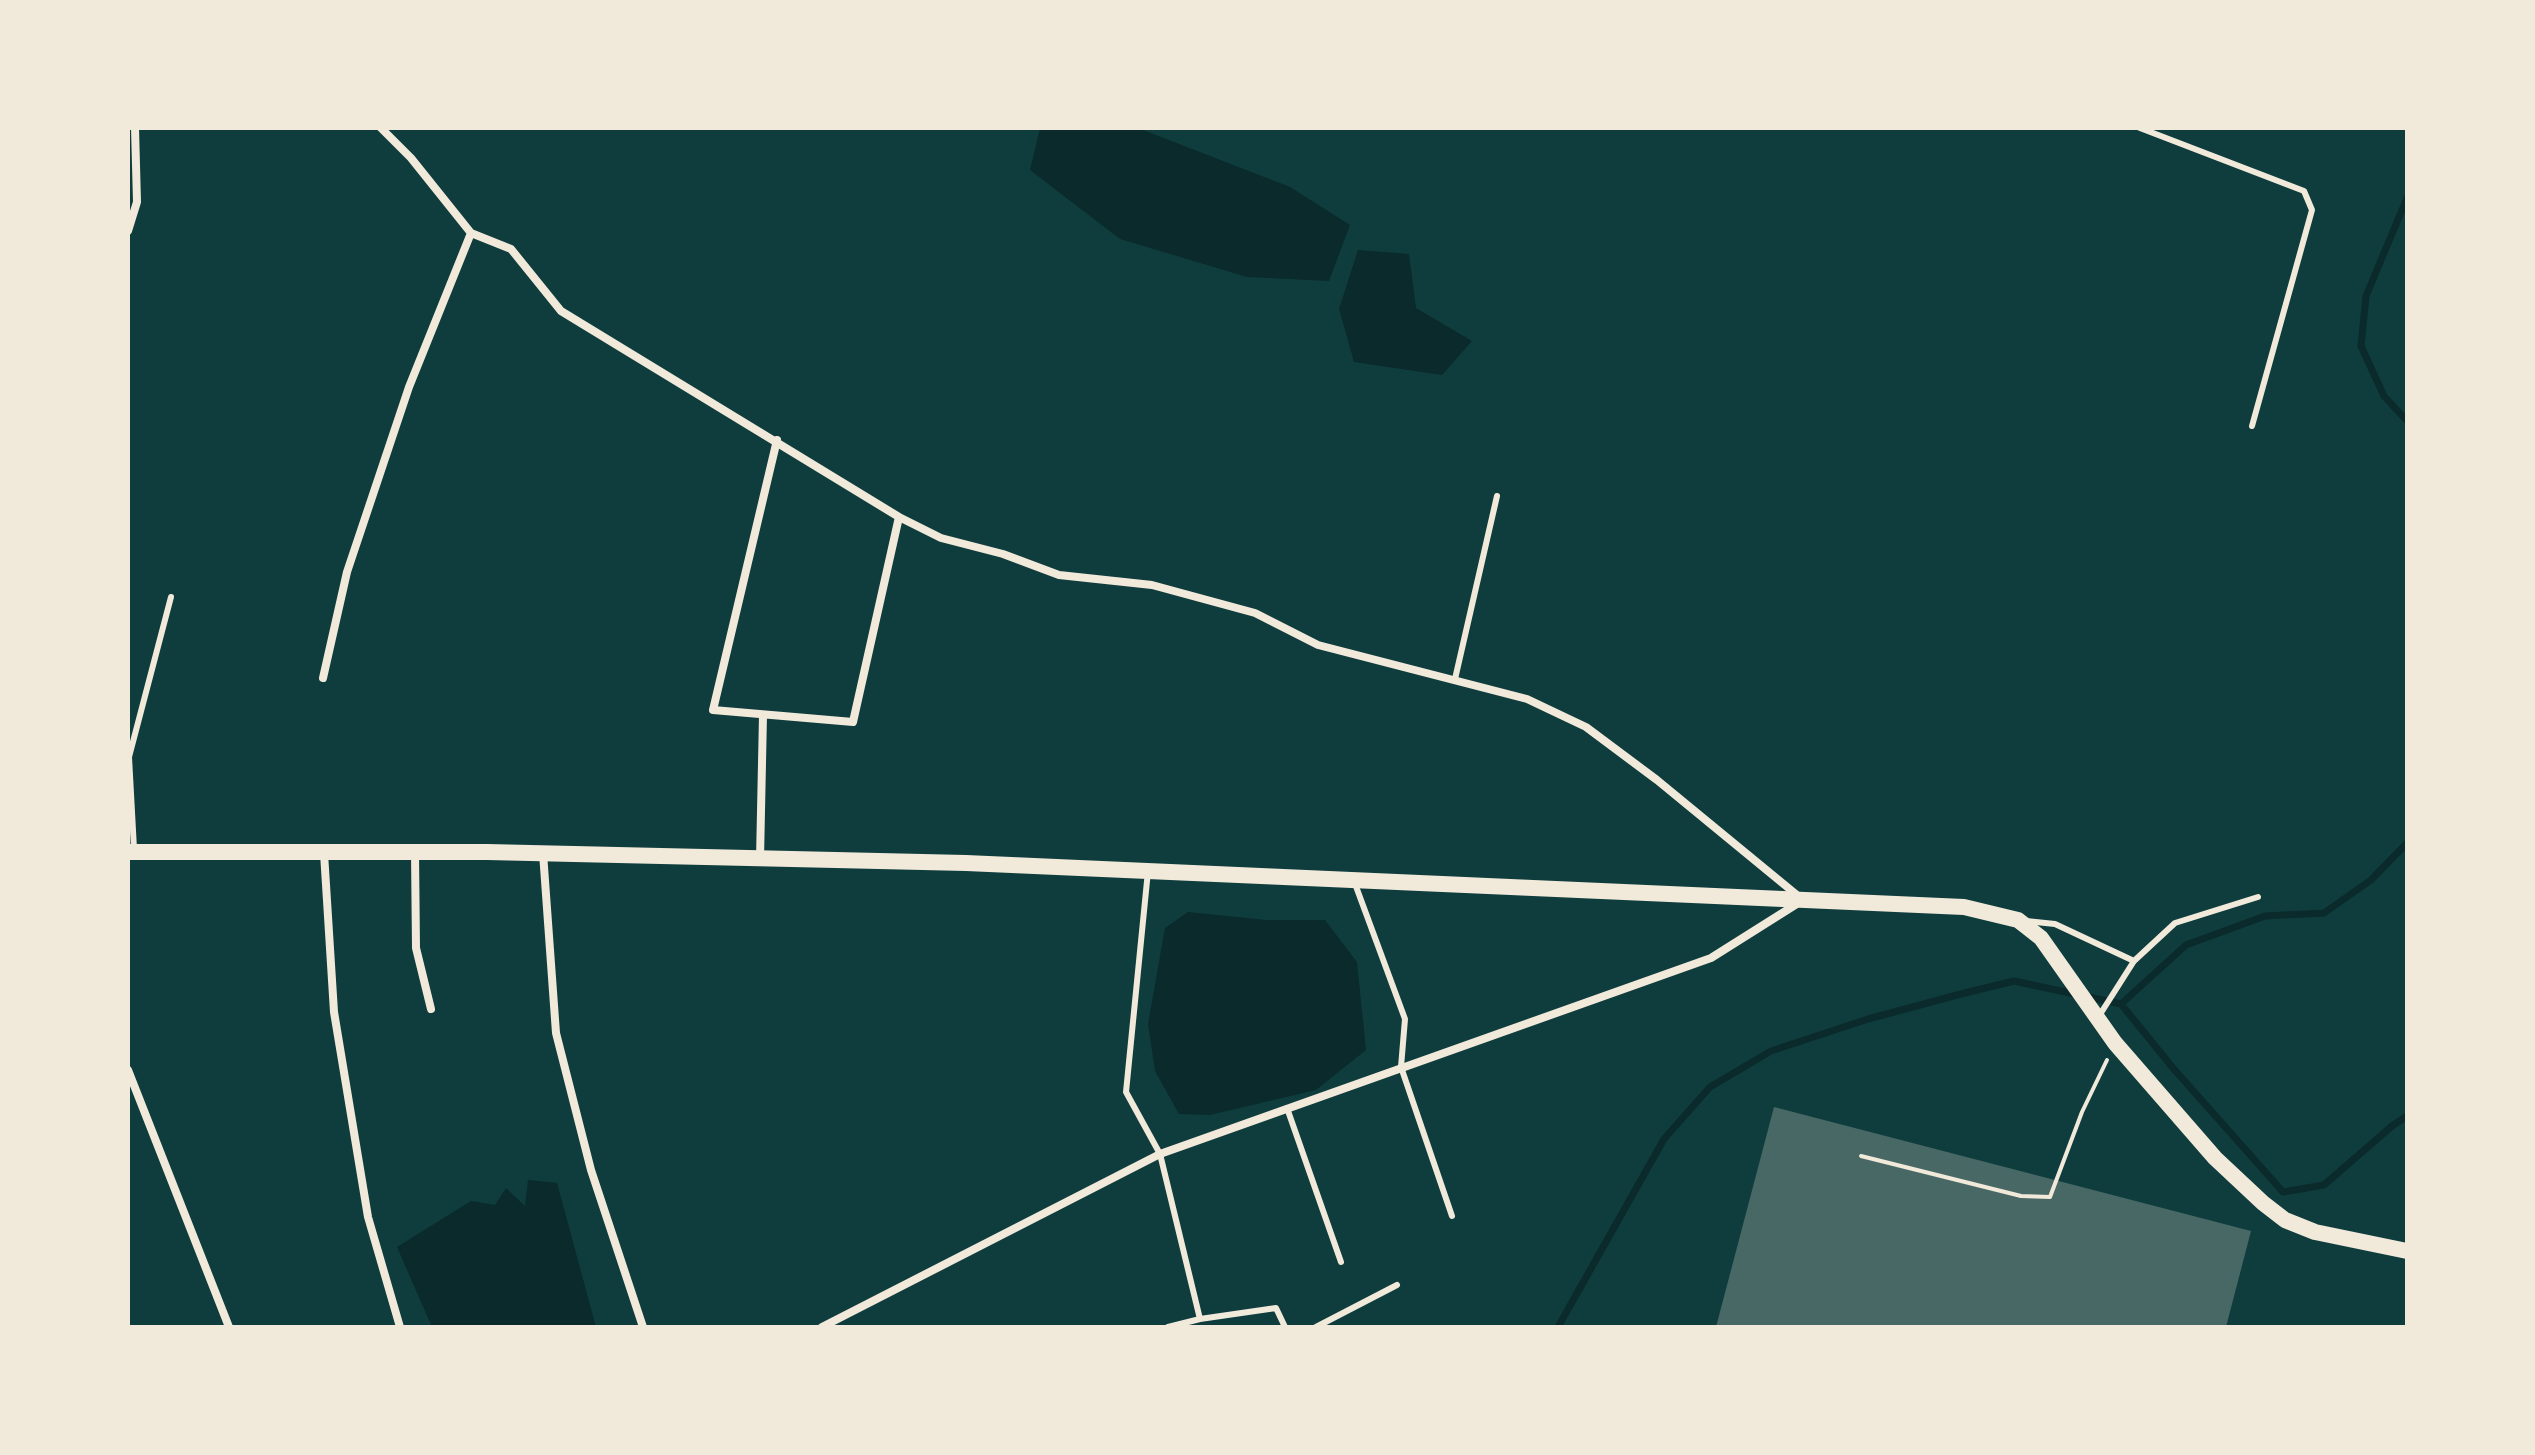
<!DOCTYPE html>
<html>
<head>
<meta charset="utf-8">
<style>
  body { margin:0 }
  #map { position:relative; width:2535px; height:1455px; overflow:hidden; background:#0f3d3e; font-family:"Golos Text",sans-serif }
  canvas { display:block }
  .frame { position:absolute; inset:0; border:130px solid #f1e9da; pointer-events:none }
</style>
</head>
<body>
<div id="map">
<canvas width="2535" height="1455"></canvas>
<div class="frame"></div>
</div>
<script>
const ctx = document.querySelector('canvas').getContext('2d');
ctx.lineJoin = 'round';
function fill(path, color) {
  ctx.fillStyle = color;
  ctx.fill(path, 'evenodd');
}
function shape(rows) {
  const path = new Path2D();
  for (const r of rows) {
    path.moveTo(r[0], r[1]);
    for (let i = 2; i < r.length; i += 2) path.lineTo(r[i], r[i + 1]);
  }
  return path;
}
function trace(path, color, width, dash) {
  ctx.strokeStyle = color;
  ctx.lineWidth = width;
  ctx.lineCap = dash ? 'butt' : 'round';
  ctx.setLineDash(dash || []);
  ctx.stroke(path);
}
const water = shape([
  [1040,128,1138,128,1290,187,1350,225,1329,281,1247,277,1120,239,1030,170],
  [1358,250,1409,254,1416,308,1472,341,1442,375,1354,362,1339,309],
  [1188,912,1266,920,1325,920,1357,962,1366,1050,1316,1090,1210,1115,1179,1114,1155,1071,1148,1024,1165,928],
  [528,1180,557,1183,596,1327,432,1327,397,1247,471,1201,495,1205,506,1188,525,1206]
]);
const stream = shape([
  [2407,198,2366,296,2361,346,2384,396,2407,421],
  [2121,1004,2186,945,2265,916,2324,913,2371,880,2407,843],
  [1558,1327,1664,1139,1710,1087,1771,1051,1868,1019,1961,994,2014,981,2121,1004,2173,1068,2283,1192,2324,1185,2392,1126,2407,1116]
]);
const building = shape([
  [1774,1107,2251,1231,2226,1327,1716,1327]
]);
const path = shape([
  [1861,1156,2021,1196,2050,1197,2082,1112,2107,1060]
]);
const service = shape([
  [2140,128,2304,191,2312,210,2252,426],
  [1455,679,1497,496],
  [134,849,129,757,171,597],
  [1148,871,1126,1092,1160,1154,1200,1319],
  [1354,881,1405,1019,1401,1067,1452,1216],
  [2026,921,2055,924,2134,961],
  [2099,1016,2134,961,2175,923,2258,897],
  [1287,1108,1341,1262],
  [1168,1327,1200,1319,1276,1308,1285,1327],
  [1316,1327,1397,1285]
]);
const minor = shape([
  [381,128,411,158,471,233,511,249,561,311,899,517,941,538,1003,554,1059,575,1152,585,1255,613,1318,645,1527,699,1586,727,1657,780,1803,900,1711,958,1160,1154,822,1327],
  [128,231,137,202,135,128],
  [777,440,713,710,853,722,899,517],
  [323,678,347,572,409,387,471,233],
  [324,853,334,1012,368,1217,400,1327],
  [415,853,416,948,431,1009],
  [543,853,556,1033,591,1170,643,1327],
  [760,859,763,715],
  [128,1070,229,1327]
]);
const secondary = shape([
  [128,852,487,852,966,863,1964,907,2018,920,2041,938,2115,1043,2215,1158,2263,1203,2285,1220,2315,1232,2407,1251]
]);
fill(water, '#0a2a2b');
trace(stream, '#0a2a2b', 7);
fill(building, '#486865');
trace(path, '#f1e9da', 4);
trace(service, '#f1e9da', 6);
trace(minor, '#f1e9da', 8);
trace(secondary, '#f1e9da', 16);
</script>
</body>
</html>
